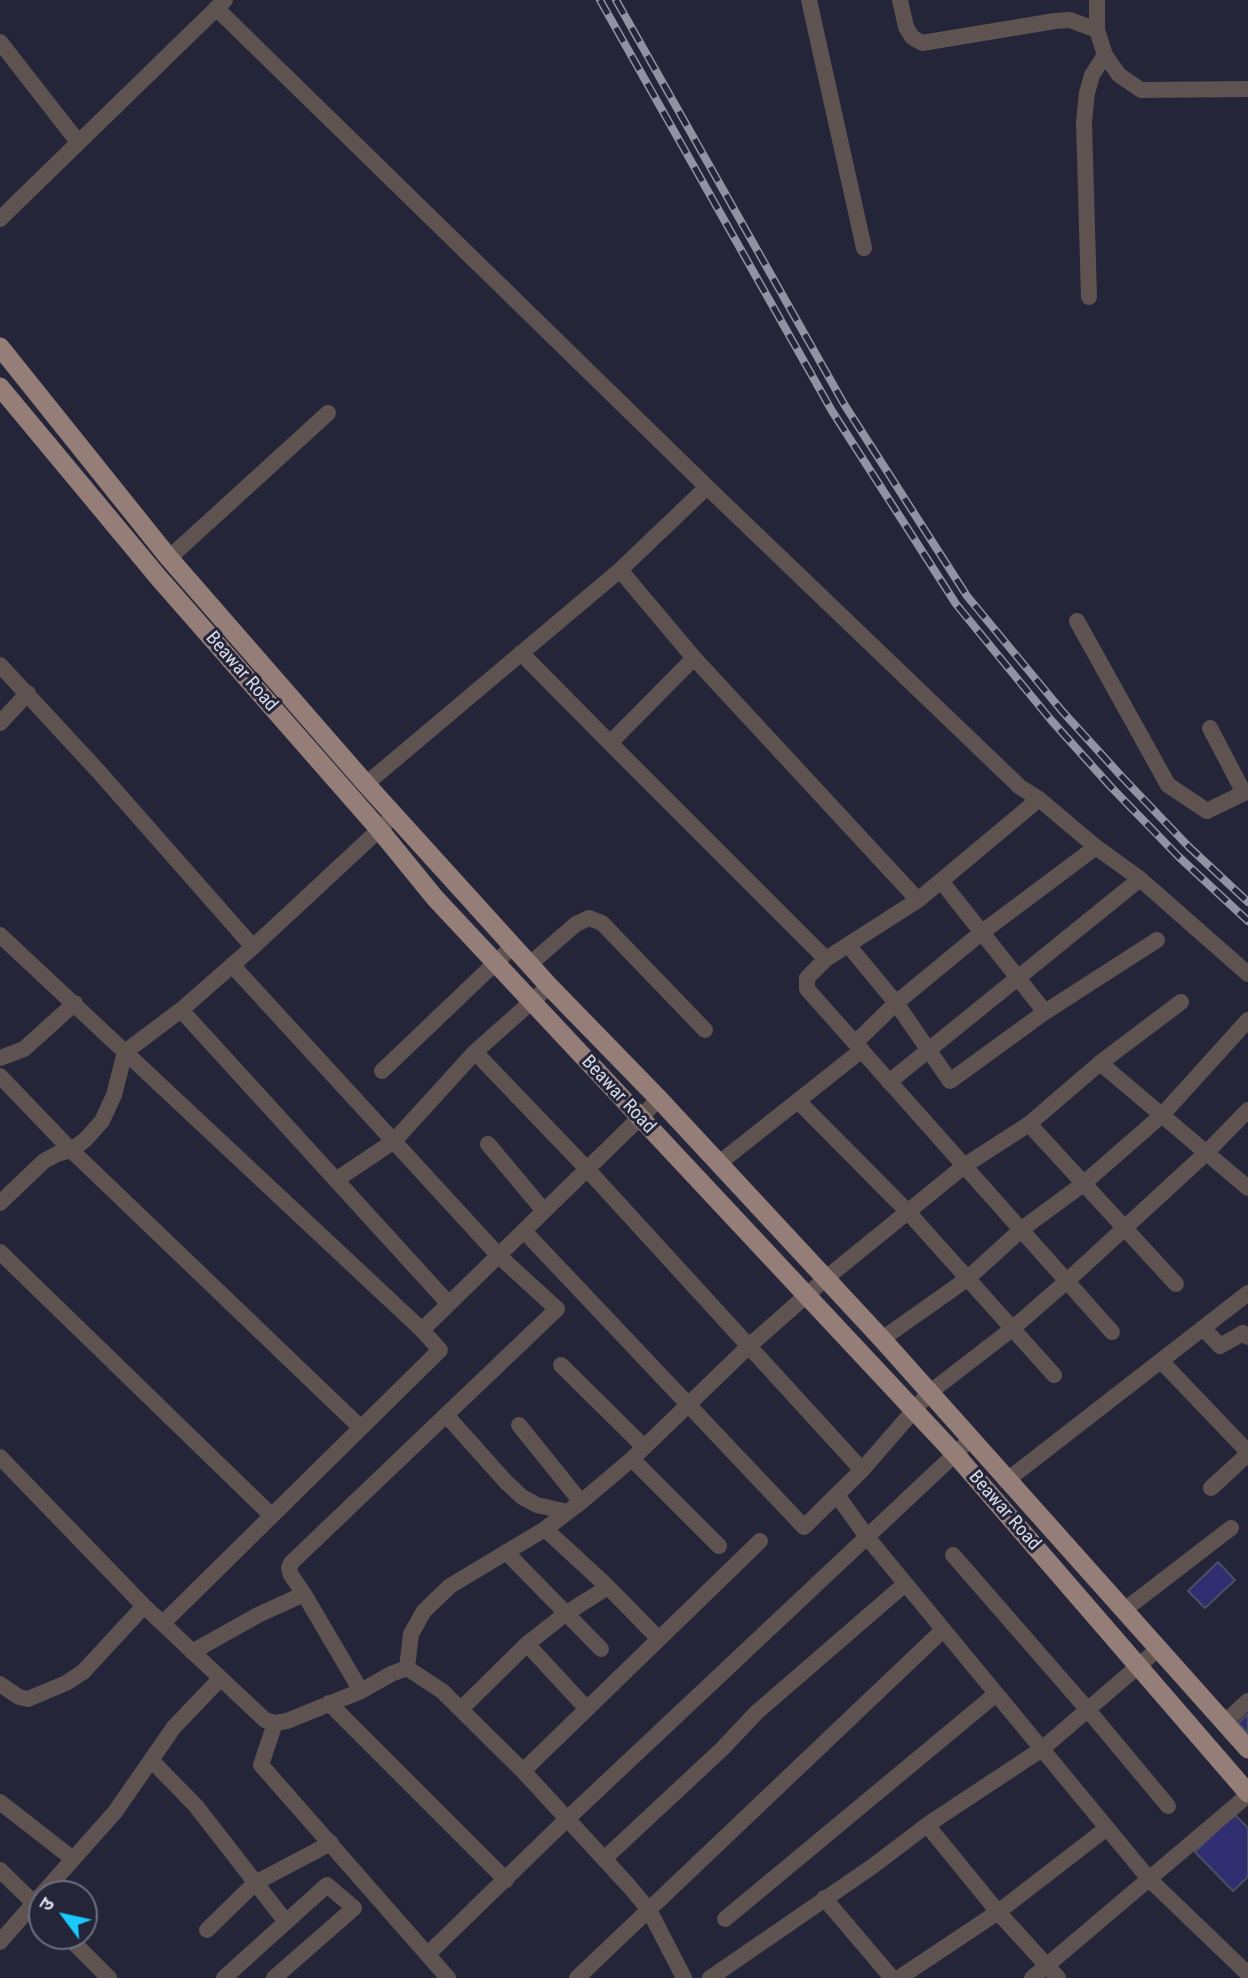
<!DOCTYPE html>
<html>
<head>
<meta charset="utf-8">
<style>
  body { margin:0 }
  #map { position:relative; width:1248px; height:1978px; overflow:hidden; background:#242538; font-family:"Roboto Condensed","Noto Sans Devanagari",sans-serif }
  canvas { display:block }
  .north { position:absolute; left:28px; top:1880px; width:70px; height:70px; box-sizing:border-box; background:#242538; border:2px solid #6c6d7e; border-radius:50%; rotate:303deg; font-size:19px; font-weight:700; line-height:28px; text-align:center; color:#d8d9e6 }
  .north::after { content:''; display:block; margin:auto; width:24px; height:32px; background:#1bcafc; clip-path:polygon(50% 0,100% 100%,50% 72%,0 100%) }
</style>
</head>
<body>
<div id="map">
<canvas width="1248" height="1978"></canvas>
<div class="north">उ</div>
</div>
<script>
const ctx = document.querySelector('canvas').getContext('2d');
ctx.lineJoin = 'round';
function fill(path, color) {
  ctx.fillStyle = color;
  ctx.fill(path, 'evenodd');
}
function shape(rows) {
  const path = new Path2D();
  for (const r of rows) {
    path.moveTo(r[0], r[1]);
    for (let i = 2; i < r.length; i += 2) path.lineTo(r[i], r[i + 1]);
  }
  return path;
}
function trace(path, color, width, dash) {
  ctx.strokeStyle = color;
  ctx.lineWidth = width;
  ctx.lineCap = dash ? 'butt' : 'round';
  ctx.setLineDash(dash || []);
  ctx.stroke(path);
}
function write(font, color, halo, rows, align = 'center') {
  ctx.font = font + ' "Roboto Condensed",sans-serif';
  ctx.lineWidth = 6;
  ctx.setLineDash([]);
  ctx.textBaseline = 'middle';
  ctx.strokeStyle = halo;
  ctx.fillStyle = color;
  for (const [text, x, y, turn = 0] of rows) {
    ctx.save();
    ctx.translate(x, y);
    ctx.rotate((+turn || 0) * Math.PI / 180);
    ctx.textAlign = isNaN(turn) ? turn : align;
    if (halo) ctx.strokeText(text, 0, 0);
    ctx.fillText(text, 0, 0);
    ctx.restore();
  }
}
const building = shape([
  [1218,1562,1235,1580,1205,1608,1188,1591,1218,1562],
  [1248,1714,1248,1733,1238,1723,1248,1714],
  [1234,1814,1248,1828,1248,1877,1233,1891,1195,1852,1234,1814]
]);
const minor = shape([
  [809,0,864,248],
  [900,0,906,27,912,37,922,43,1055,21,1070,20,1097,30],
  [1097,0,1097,30,1105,55,1119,75,1141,90,1248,89],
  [216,8,707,487],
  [0,42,78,142],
  [0,219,225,0],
  [1089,297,1084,122,1087,93,1092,75,1105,55],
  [169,558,328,413],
  [620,570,694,658,918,900],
  [1077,621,1168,785,1207,811,1248,791],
  [521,653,610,743],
  [694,658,610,743,826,959],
  [0,665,99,772,253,947],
  [0,723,28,693],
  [1210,728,1244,793],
  [366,784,620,570,707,487,1020,787,1039,799,1096,847,1140,879,1248,974],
  [1039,799,918,900,826,959,807,978,807,989,1112,1332],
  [941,881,1045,1012],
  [0,935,125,1052,181,1010,253,947,395,815],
  [848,945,896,1003,950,1081,1045,1012,1157,940],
  [530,964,576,924,589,918,602,923,705,1030],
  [232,965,499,1256,557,1309,291,1563,289,1568,291,1575,304,1594,361,1691],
  [181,1010,449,1304],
  [855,1043,896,1003,981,933,1096,847],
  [475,1052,587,1169,862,1470],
  [0,1058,24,1049,75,1003],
  [1100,1063,1248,1188],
  [382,1071,513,946],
  [0,1076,71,1150,360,1427],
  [889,1082,1140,879],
  [799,1102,908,1212,1054,1375],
  [1029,1124,1176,1284],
  [488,1144,544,1211],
  [718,1164,862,1050],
  [336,1180,394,1141,475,1052,549,986],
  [0,1203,44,1161,57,1154,71,1150,85,1140,102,1121,114,1095,125,1052,422,1330],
  [524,1231,804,1527,862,1470,929,1393,1012,1329,1067,1281,1206,1153,1248,1110],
  [0,1252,271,1515],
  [1203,1328,1220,1346,1243,1333,1248,1337],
  [882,1339,967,1279,1022,1229,1083,1184,1162,1115,1248,1020],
  [1161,1361,1248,1452],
  [561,1365,644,1447],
  [447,1416,506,1482,522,1497,537,1505,568,1512],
  [519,1425,581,1502],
  [0,1457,144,1606,265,1720,275,1723,287,1721,361,1691,391,1674,407,1668,442,1691,523,1771,629,1886,649,1910,684,1978],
  [632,1459,719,1546],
  [1006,1481,1248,1293],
  [1211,1488,1248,1454],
  [837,1495,867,1537,1150,1880,1248,1974],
  [545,1529,608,1587,659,1639],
  [506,1552,601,1649],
  [953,1555,1088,1710,1168,1806],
  [1123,1611,1231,1528],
  [163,1623,440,1350,422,1330,659,1099],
  [527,1644,587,1709],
  [192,1652,258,1615,304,1594],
  [407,1668,411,1634,424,1611,450,1586,545,1529,581,1502,632,1459,749,1346,825,1279,964,1166,1029,1124,1100,1063,1181,1002],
  [0,1684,19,1697,28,1699,66,1683,83,1672,144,1606],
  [329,1703,506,1880],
  [462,1708,527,1644,565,1614,608,1587],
  [1225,1722,1248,1701],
  [275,1723,261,1765,448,1978],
  [151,1760,196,1806,286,1922],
  [523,1771,760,1541],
  [0,1802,73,1859],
  [927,1825,998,1912,1058,1978],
  [604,1859,722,1749,757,1712,905,1584],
  [0,1870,42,1911],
  [42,1894,115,1812,174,1727,220,1679],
  [824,1898,892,1978],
  [725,1919,996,1694],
  [207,1930,255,1883,331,1843],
  [67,1936,109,1978],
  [0,1942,42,1894],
  [428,1954,567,1819,971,1439],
  [224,1978,327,1885,354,1908,274,1978],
  [577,1978,943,1630],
  [710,1978,873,1866,927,1825,1042,1749,1158,1649],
  [899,1978,998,1912,1107,1828],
  [1032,1978,1248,1795]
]);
const primary = shape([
  [0,347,169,558,366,784,549,986,659,1099,882,1339,1248,1749],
  [0,387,158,577,378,828,435,898,955,1454,1248,1793]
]);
const rail = shape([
  [600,0,832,411,956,604,1051,720,1111,787,1179,857,1248,921],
  [616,0,844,404,967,596,1062,711,1122,777,1189,847,1248,902]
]);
const streetNames = [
  ["Beawar Road",241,672,49],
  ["Beawar Road",618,1095,47],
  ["Beawar Road",1004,1511,49]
];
fill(building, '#312d71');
trace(building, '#4c4e63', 2);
trace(minor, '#5e5350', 16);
trace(primary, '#957e78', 19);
trace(rail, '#9293a2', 8);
trace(rail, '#242538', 5, [16]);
write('19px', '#d8d9e6', '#242538', streetNames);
</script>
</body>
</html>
